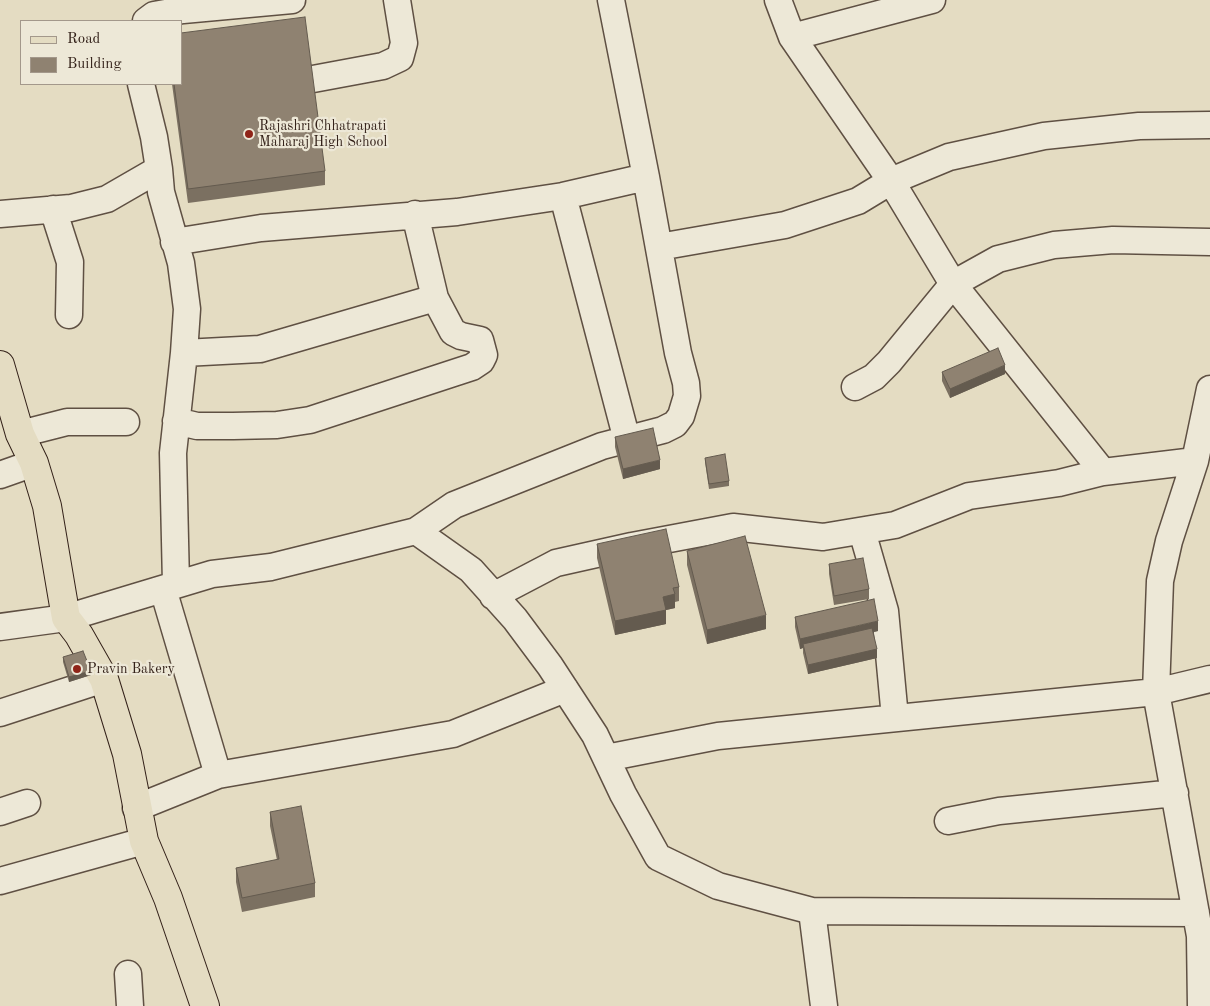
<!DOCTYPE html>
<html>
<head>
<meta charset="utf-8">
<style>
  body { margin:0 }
  #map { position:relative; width:1210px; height:1006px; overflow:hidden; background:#e4dcc2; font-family:"Old Standard TT",serif }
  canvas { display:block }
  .legend { position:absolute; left:20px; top:20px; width:162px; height:65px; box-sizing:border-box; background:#ede8d7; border:1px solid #a3988b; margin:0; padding:6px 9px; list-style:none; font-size:15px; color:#332119 }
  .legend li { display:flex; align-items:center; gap:10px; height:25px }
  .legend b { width:25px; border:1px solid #a3988b }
</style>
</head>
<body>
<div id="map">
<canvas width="1210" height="1006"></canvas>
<ul class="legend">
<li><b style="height:6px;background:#e4dcc2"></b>Road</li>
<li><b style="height:14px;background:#8f8271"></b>Building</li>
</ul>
</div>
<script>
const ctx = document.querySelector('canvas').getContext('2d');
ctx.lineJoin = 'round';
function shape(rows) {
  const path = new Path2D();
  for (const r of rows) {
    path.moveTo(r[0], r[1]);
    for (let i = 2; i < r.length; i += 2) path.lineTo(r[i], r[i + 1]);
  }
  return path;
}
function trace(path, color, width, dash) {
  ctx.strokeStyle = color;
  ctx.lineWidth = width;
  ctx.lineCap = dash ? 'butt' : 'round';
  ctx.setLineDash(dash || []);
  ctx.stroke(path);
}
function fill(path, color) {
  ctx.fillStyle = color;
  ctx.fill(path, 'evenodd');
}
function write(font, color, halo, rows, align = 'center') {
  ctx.font = font + ' "Old Standard TT",serif';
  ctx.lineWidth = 4.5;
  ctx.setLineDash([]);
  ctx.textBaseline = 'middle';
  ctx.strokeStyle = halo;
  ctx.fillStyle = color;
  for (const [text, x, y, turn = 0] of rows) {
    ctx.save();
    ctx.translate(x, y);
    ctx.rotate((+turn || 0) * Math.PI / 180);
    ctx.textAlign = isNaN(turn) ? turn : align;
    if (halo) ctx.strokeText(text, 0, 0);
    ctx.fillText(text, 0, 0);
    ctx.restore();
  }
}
const minor = shape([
  [778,0,792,37,891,181,953,284,1103,472,1195,461],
  [146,21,154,15,183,10,292,0],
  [792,37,932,0],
  [313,79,383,66,400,58,404,43,397,0],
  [159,169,161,192,181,263,187,309,184,353,173,453,176,584],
  [563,196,627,440],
  [53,209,70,262,69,315],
  [0,214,71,208,107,199,159,169,154,137,141,84],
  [174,242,261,228,457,212,563,196,646,177],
  [659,247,785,225,858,201,891,181,949,157,1044,136,1139,126,1210,125],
  [184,353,260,349,435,298],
  [855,387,874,377,889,362,953,284,998,259,1054,245,1113,240,1210,242],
  [176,421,197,426,233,426,277,425,310,420,472,367,481,361,484,355,480,340,461,336,453,332,435,298,415,214],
  [20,434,67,422,126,422],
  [0,475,34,463],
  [416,531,454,505,602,446,663,430,675,424,681,416,687,396,686,383,678,353,646,177,611,0],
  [862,531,885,611,895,718],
  [163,589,218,775],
  [493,596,556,563,632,546,733,527,823,537,895,525,969,496,1059,483,1103,472],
  [0,627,66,618,212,574,271,567,416,531,471,570,515,619,550,666,595,735,623,794,658,857,718,886,812,911,824,1006],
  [0,713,104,679],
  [606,758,718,736,1156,692,1210,679],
  [136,808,218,775,453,734,565,689],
  [0,812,27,803],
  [948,821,999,811,1175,793],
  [0,881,144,841],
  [812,911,1196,913],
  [128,974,130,1006],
  [1201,1006,1200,936,1156,692,1160,581,1169,541,1195,461,1210,389]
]);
const major = shape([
  [0,365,20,434,34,463,47,506,66,618,79,635,104,679,127,754,144,841,168,898,205,1006]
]);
const wall = shape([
  [172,84,181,84,325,171,325,185,188,203],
  [942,372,1005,374,950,398,942,381],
  [615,437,660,469,623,479,615,447],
  [705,458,729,481,729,486,709,489,705,462],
  [597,544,679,587,679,601,675,602,675,608,666,610,666,624,615,635,597,558],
  [687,551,766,629,707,644,687,565],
  [829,564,869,589,869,599,834,605,829,574],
  [795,617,878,631,873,632,877,658,808,674,803,653,803,648,800,649,795,627],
  [63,657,91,675,69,682,63,662],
  [270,812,315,883,315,897,242,912,236,882,236,868,277,860,270,826]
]);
const shadedWall = shape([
  [1005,365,1005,374,950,398,950,389],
  [660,460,660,469,623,479,623,469],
  [675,594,675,608,666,610,666,624,615,635,615,621,663,597],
  [766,615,766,629,707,644,707,630],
  [878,621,878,631,804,648,803,644,803,648,800,649,800,639],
  [877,649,877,658,808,674,808,665],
  [91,671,91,675,69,682,69,677]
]);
const building = shape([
  [305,17,325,171,188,189,174,84,181,84,181,33,305,17],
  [998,348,1005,365,950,389,942,372,998,348],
  [653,428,660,460,623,469,615,437,653,428],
  [725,454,729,481,709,484,705,458,725,454],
  [666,529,679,587,673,588,675,594,663,597,666,610,615,621,597,544,666,529],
  [745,536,766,615,707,630,687,551,745,536],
  [863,558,869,589,834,596,829,564,863,558],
  [874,599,878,621,800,639,795,617,874,599],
  [872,628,877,649,808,665,803,644,872,628],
  [83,651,91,671,69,677,63,657,83,651],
  [301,806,315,883,242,898,236,868,279,859,270,812,301,806]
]);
const markers = [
  [249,134,5,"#8f2418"],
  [77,669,5,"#8f2418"]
];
const poiNames = [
  ["Rajashri Chhatrapati",259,126],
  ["Maharaj High School",259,142],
  ["Pravin Bakery",87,669]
];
trace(minor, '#5f5043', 29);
trace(major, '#332119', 30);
trace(minor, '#ede8d7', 26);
trace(major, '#e4dcc2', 28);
fill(wall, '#7b7061');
fill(shadedWall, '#645b4f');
fill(building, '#8f8271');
trace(building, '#645b4f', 1);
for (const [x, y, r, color] of markers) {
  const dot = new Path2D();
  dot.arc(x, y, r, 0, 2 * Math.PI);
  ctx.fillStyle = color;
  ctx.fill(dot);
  trace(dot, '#ede8d7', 2);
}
write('14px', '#332119', '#ede8d7', poiNames, 'left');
</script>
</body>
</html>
